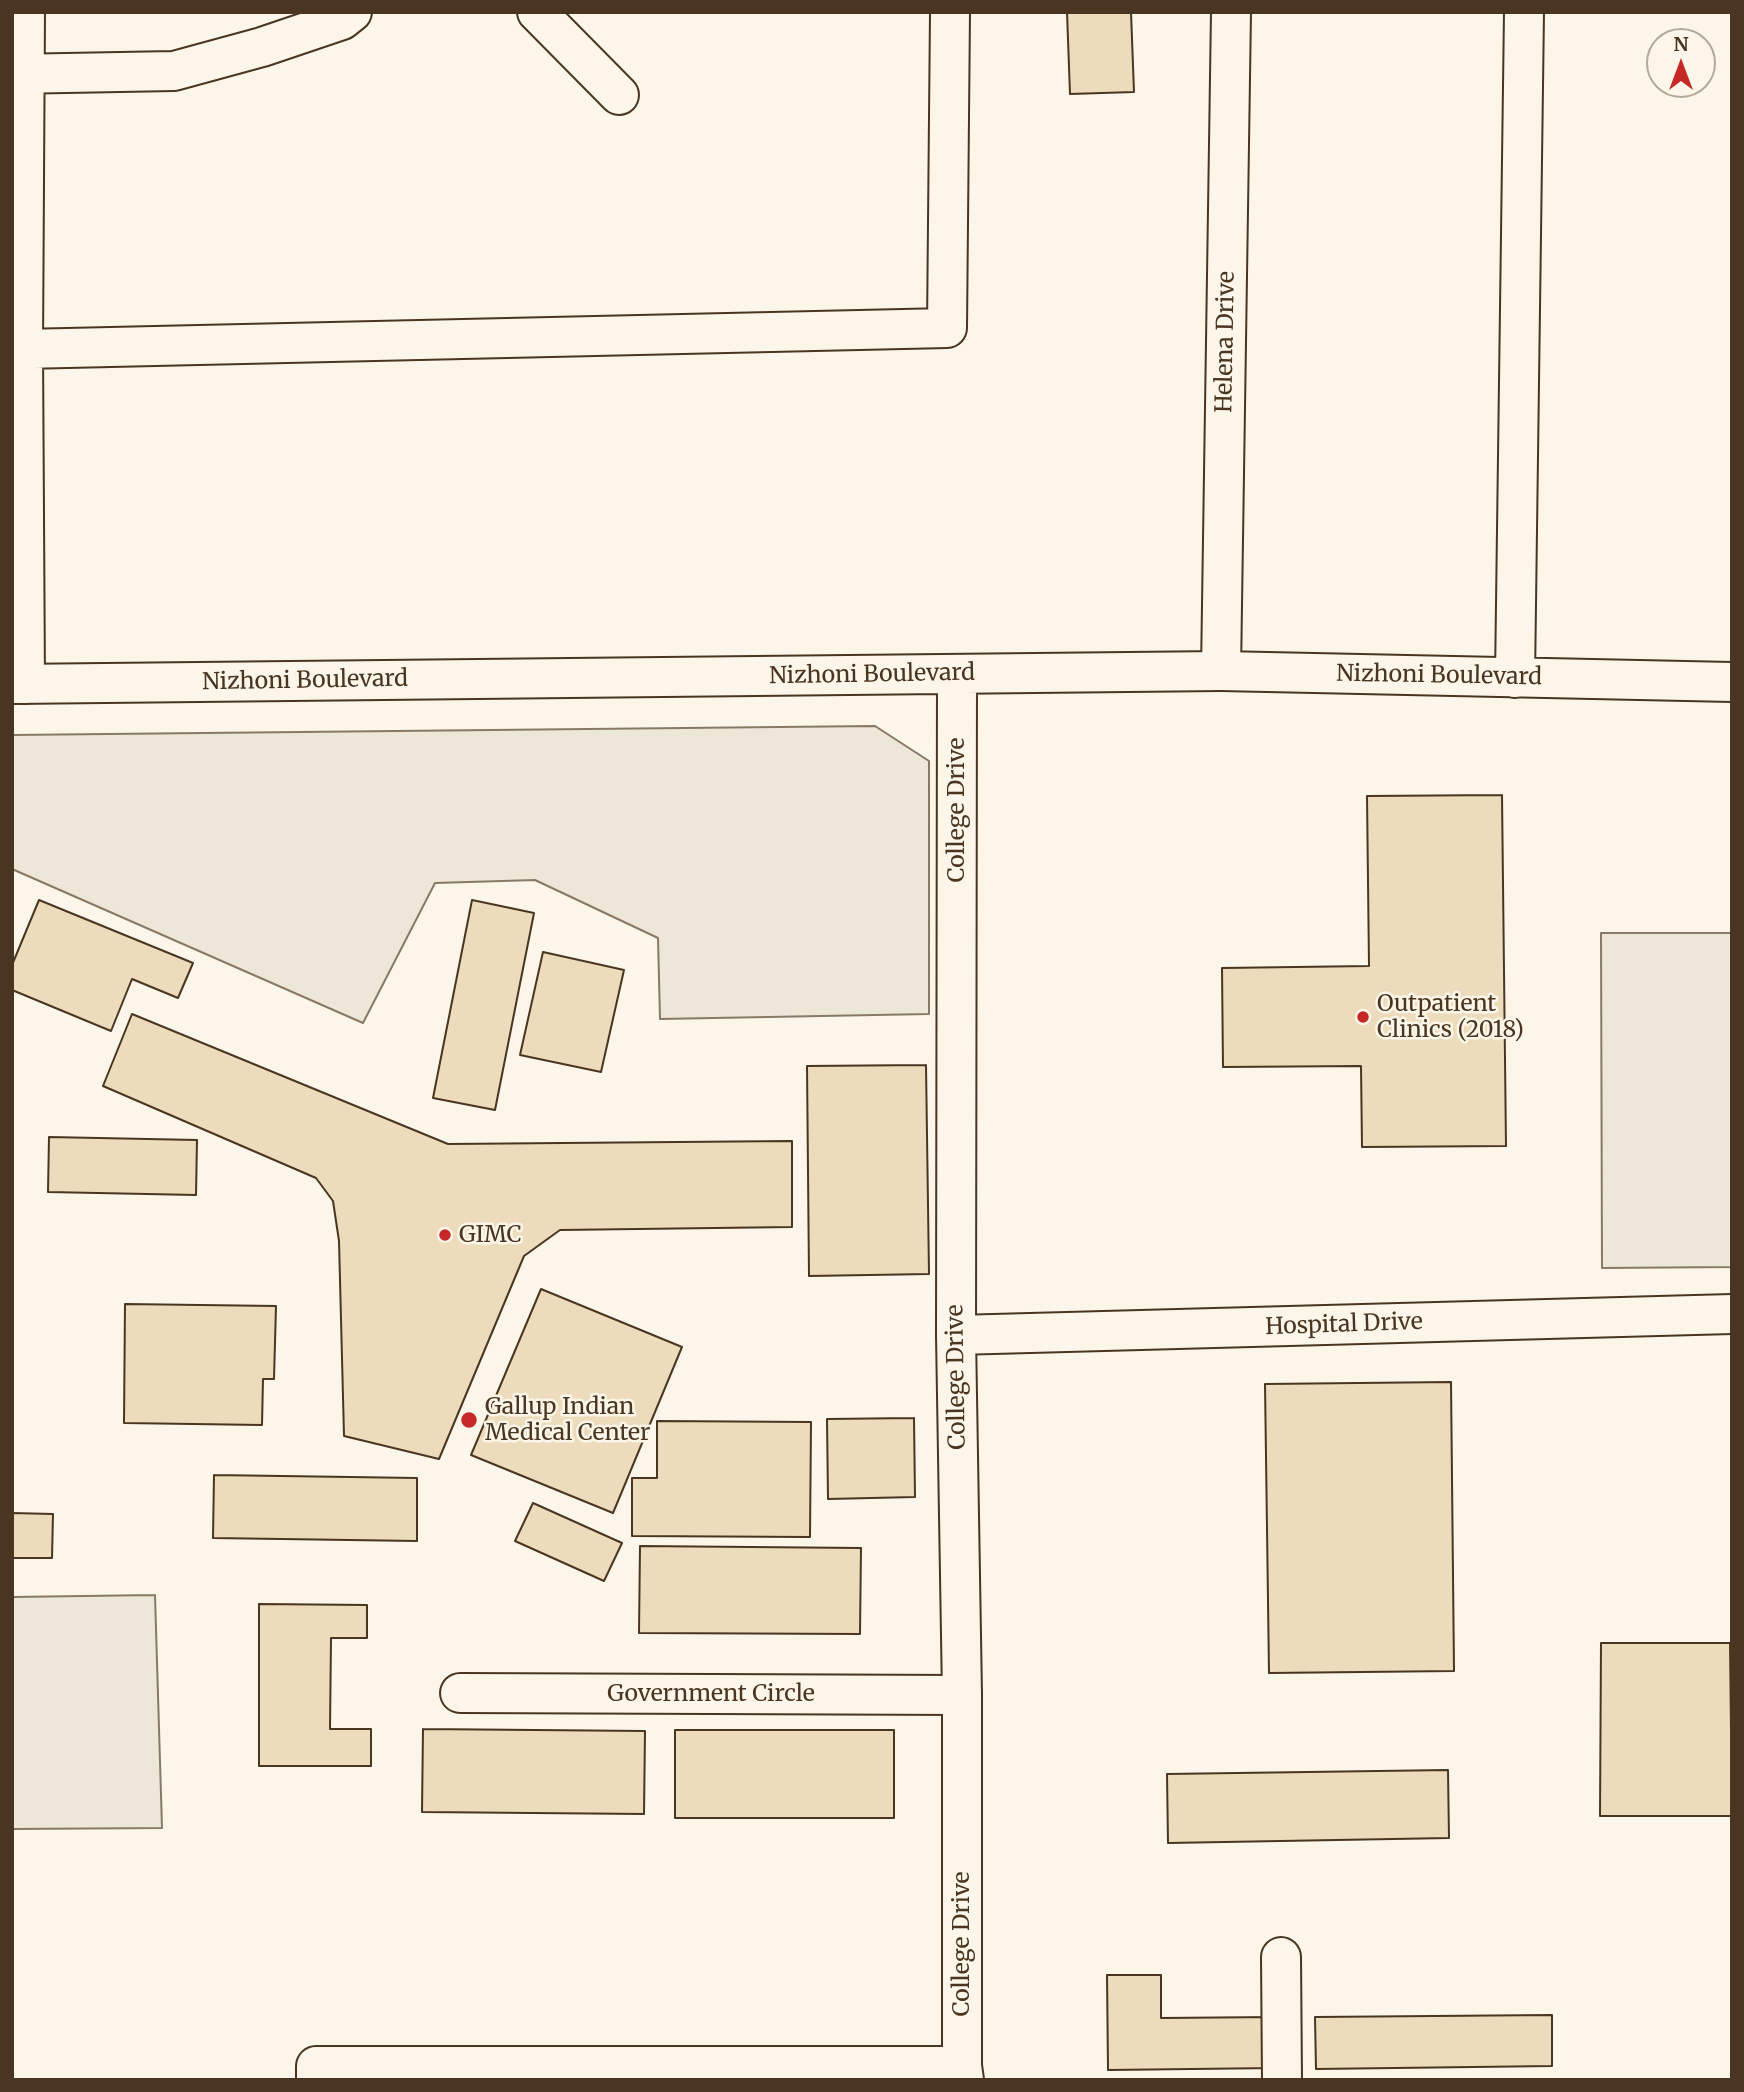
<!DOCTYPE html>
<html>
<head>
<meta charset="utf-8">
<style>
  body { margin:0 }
  #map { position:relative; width:1744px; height:2092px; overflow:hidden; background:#fbf6e9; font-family:Merriweather,serif }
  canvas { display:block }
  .frame { position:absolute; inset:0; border:14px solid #4a3520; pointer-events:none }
  .north { position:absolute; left:1646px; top:28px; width:70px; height:70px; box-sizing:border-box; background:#fbf6e9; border:2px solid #b4a999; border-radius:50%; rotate:0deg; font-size:19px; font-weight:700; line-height:28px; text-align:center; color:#4a3520 }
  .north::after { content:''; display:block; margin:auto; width:24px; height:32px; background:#c62828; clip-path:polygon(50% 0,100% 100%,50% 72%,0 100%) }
</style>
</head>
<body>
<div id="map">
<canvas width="1744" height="2092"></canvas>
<div class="frame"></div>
<div class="north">N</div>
</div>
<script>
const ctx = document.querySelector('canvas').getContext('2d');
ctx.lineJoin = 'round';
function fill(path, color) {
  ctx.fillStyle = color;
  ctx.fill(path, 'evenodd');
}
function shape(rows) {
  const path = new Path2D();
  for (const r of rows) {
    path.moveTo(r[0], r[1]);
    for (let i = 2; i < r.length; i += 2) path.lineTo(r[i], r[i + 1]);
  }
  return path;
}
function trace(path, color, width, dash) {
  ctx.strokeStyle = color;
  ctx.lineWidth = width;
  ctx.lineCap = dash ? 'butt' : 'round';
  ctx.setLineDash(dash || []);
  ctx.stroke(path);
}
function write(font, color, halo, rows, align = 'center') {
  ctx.font = font + ' Merriweather,serif';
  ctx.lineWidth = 5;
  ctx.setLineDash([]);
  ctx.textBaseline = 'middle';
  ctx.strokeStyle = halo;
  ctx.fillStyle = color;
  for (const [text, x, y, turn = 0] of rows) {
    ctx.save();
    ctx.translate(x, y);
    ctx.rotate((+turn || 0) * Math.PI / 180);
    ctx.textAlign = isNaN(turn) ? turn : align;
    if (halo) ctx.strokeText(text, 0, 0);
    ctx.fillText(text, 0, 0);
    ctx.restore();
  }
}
const parking = shape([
  [875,726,929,761,929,1014,660,1019,658,938,535,880,435,883,363,1023,12,869,12,735,875,726],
  [1601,933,1732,933,1732,1267,1602,1268,1601,933],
  [155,1595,162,1828,12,1829,12,1597,155,1595]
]);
const building = shape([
  [1067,12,1131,12,1134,92,1070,94,1067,12],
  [1502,795,1506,1146,1362,1147,1361,1066,1223,1067,1222,968,1369,966,1367,796,1502,795],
  [39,900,193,963,178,998,132,979,111,1031,12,990,12,965,39,900],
  [472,900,534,913,495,1110,433,1098,472,900],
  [543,952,624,970,601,1072,520,1055,543,952],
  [132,1014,448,1144,792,1141,792,1227,560,1230,524,1256,439,1459,344,1436,339,1241,333,1201,316,1178,103,1086,132,1014],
  [926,1065,929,1274,809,1276,807,1066,926,1065],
  [49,1137,197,1140,196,1195,48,1192,49,1137],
  [541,1289,682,1347,613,1513,471,1455,541,1289],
  [125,1304,276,1306,274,1379,263,1379,262,1425,124,1423,125,1304],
  [1451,1382,1454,1671,1269,1673,1265,1384,1451,1382],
  [914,1418,915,1497,828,1499,827,1419,914,1418],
  [657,1421,811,1422,810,1537,632,1536,632,1478,657,1478,657,1421],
  [214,1475,417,1478,417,1541,213,1538,214,1475],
  [533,1503,622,1543,604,1581,515,1541,533,1503],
  [12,1513,53,1514,52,1558,12,1558,12,1513],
  [640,1546,861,1548,860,1634,639,1633,640,1546],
  [259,1604,367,1605,367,1638,331,1638,330,1729,371,1729,371,1766,259,1766,259,1604],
  [1601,1643,1730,1643,1732,1816,1600,1816,1601,1643],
  [423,1729,645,1731,644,1814,422,1812,423,1729],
  [675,1730,894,1730,894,1818,675,1818,675,1730],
  [1448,1770,1449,1838,1168,1843,1167,1774,1448,1770],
  [1107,1975,1161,1975,1161,2018,1275,2017,1276,2068,1108,2070,1107,1975],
  [1552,2015,1552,2066,1316,2069,1315,2017,1552,2015]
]);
const minor = shape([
  [537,12,619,95],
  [12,74,174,71,262,47,342,20,352,12],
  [23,349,947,328,950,12],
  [1221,671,1732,682],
  [1515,678,1524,12],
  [25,684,23,349,25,12],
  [956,1335,1732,1314],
  [460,1693,962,1695],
  [1281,1957,1282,2080],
  [316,2080,316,2066,962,2066]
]);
const major = shape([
  [957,675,956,1335,962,1695,962,2066,964,2080],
  [12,684,1221,671,1231,12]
]);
const markers = [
  [1363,1017,7,"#c62828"],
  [445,1235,7,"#c62828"],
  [469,1420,9,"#c62828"]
];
const streetNames = [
  ["Helena Drive",1226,342,-89],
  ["Nizhoni Boulevard",872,675,-1],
  ["Nizhoni Boulevard",1439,676,1],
  ["Nizhoni Boulevard",305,681,-1],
  ["College Drive",957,810,-90],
  ["Hospital Drive",1344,1325,-2],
  ["College Drive",957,1377,-91],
  ["Government Circle",711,1694],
  ["College Drive",962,1944,-90]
];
const poiNames = [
  ["Outpatient",1377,1004],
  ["Clinics (2018)",1377,1030],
  ["GIMC",459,1235],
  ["Gallup Indian",485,1407],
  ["Medical Center",485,1433]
];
fill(parking, '#ede7d9');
trace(parking, '#887966', 2);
fill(building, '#ecdcbc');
trace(building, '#4a3520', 2);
trace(minor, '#4a3520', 42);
trace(major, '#4a3520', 42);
trace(minor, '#fbf6e9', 38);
trace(major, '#fbf6e9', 38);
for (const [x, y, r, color] of markers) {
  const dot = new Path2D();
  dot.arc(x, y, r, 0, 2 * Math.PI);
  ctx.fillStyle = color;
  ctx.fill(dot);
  trace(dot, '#fbf6e9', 2.5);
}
write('23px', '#4a3520', '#fbf6e9', streetNames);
write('23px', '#4a3520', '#fbf6e9', poiNames, 'left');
</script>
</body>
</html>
